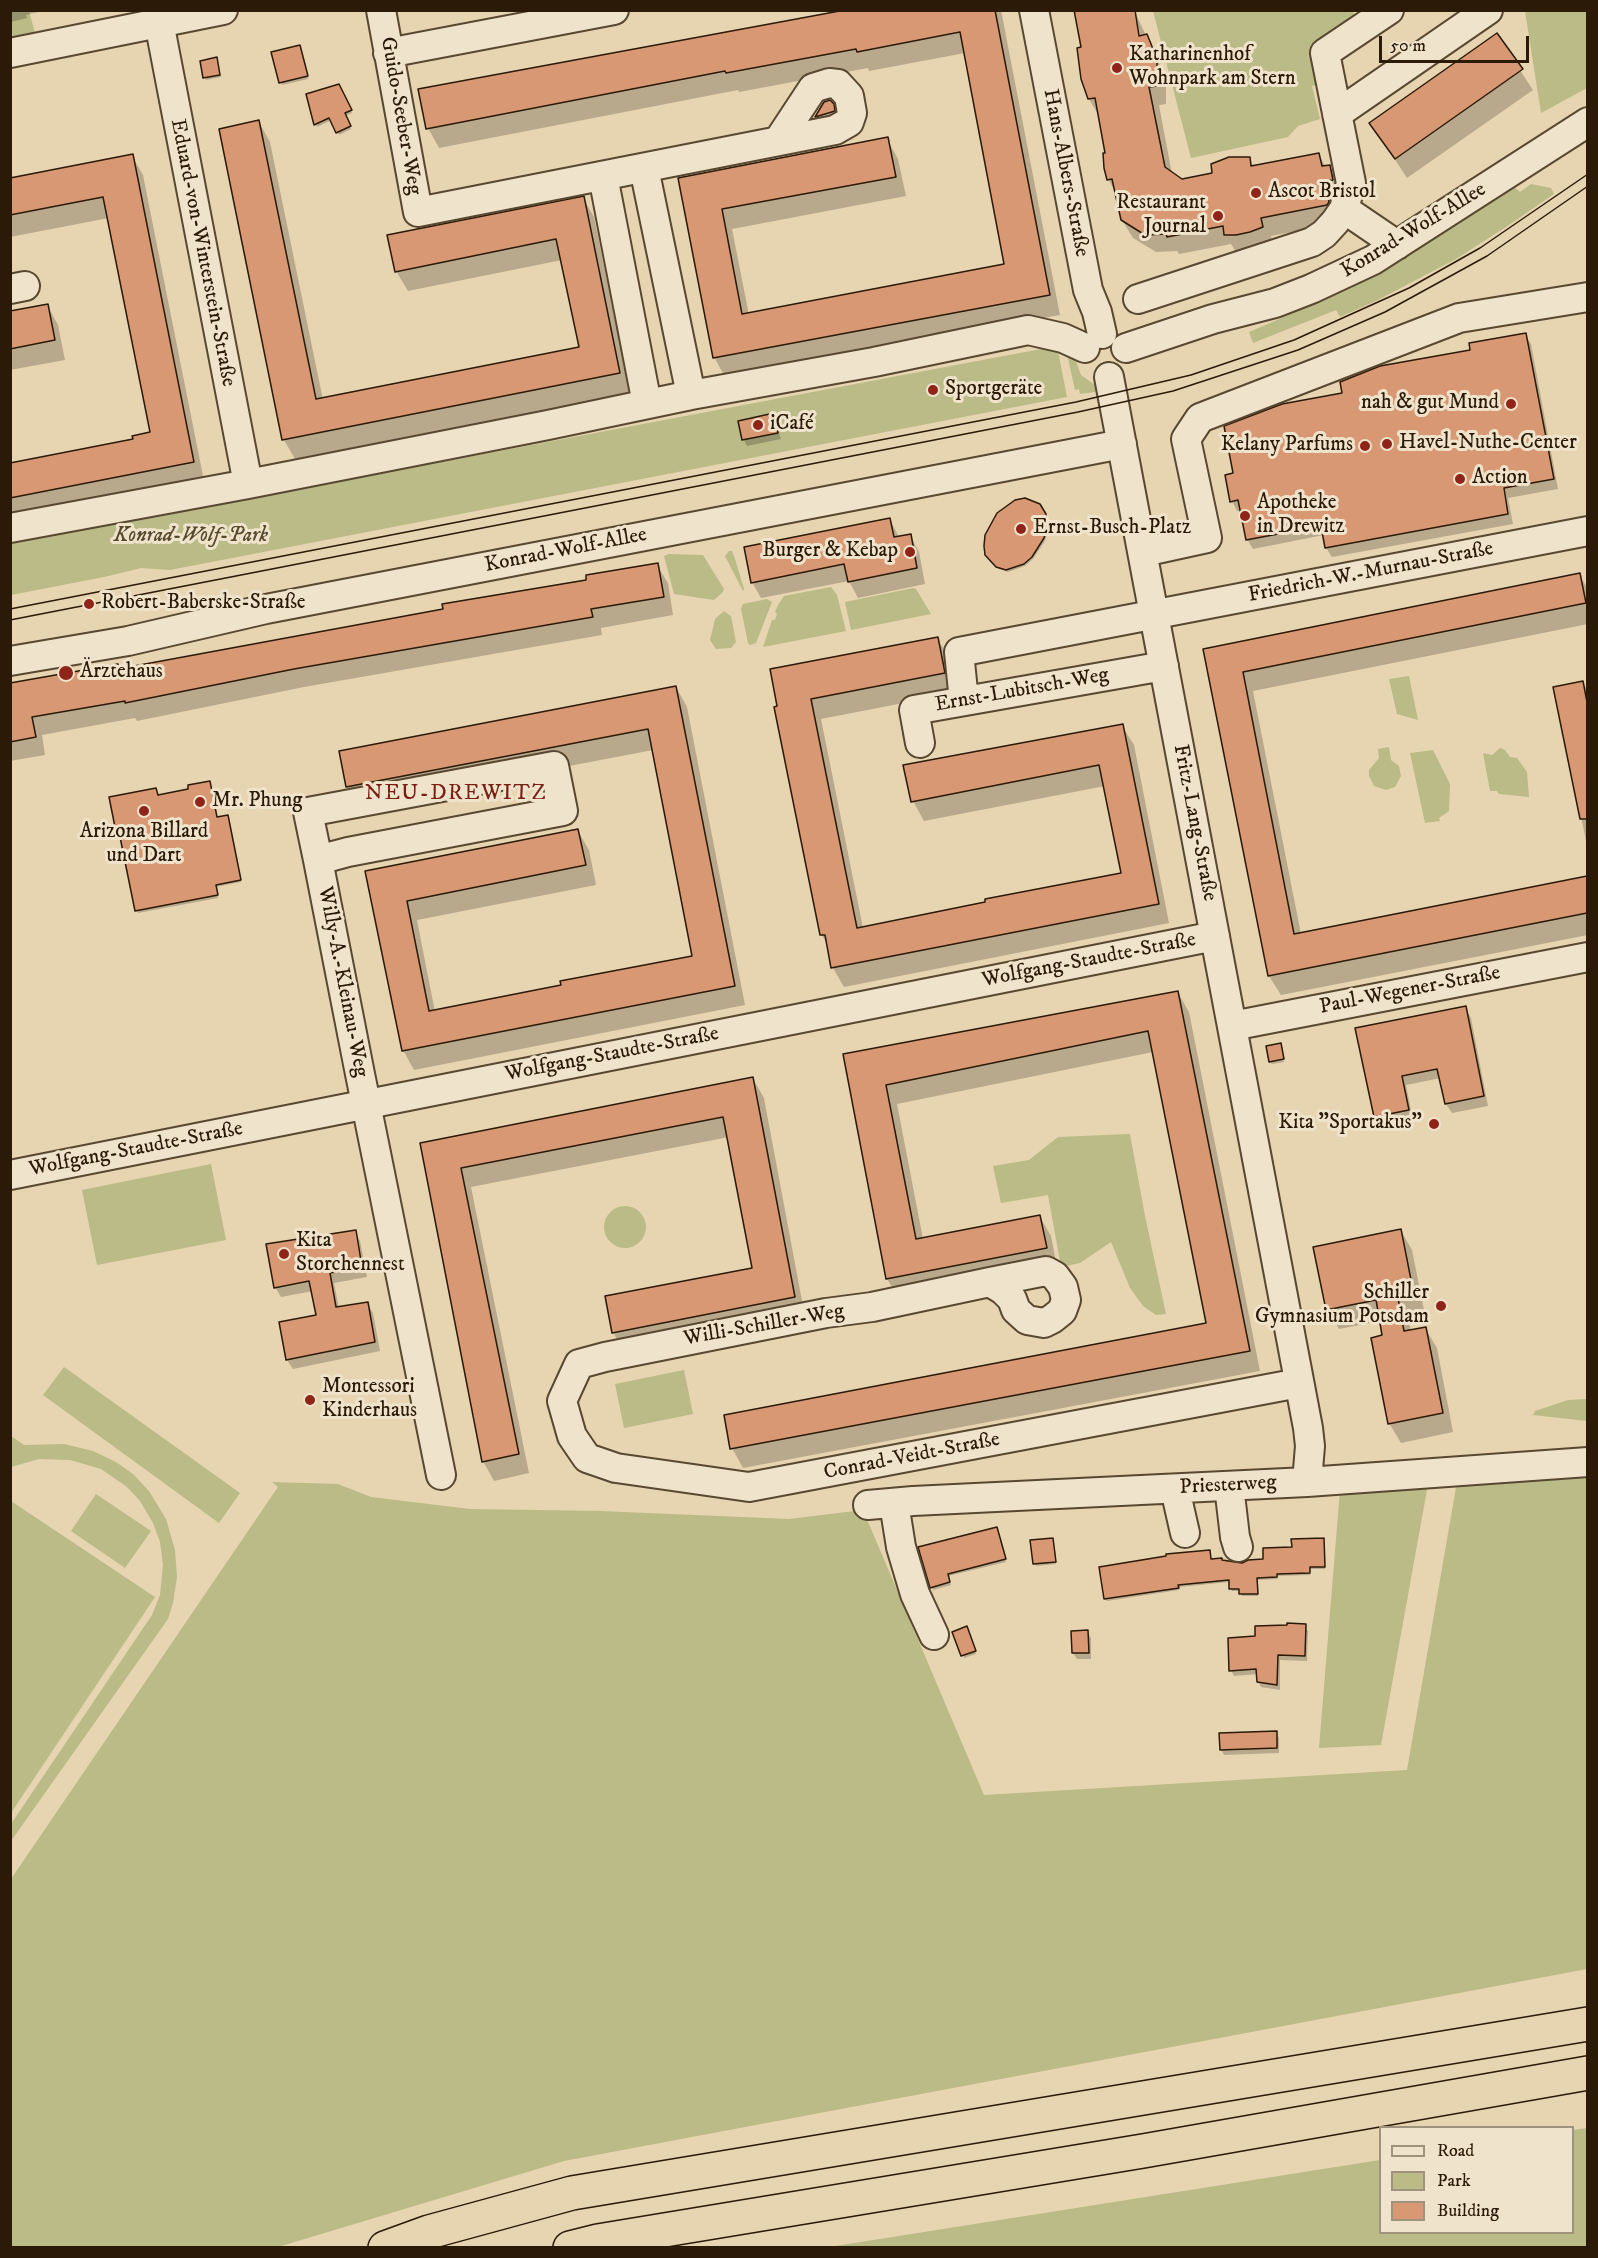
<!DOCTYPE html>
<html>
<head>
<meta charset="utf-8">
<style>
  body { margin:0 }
  #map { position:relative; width:1598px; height:2258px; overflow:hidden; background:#e7d4b0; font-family:"IM FELL DW Pica",serif }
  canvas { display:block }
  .frame { position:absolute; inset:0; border:12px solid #2a1a07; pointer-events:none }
  .legend { position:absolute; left:1379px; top:2126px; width:195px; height:108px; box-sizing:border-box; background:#efe3cc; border:2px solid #a0937d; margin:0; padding:8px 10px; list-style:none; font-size:18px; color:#2a1a07 }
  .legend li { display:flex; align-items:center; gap:12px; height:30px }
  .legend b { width:30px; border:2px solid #a0937d }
  .scale { position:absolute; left:1379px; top:36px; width:150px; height:27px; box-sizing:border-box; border:3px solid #2a1a07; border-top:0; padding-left:8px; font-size:18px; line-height:21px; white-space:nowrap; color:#2a1a07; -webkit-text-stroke:4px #efe3cc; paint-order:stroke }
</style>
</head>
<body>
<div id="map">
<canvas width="1598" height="2258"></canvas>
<div class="frame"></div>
<ul class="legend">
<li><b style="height:8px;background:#efe3cc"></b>Road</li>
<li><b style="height:16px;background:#babb87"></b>Park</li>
<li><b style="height:16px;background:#d99874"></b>Building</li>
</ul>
<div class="scale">50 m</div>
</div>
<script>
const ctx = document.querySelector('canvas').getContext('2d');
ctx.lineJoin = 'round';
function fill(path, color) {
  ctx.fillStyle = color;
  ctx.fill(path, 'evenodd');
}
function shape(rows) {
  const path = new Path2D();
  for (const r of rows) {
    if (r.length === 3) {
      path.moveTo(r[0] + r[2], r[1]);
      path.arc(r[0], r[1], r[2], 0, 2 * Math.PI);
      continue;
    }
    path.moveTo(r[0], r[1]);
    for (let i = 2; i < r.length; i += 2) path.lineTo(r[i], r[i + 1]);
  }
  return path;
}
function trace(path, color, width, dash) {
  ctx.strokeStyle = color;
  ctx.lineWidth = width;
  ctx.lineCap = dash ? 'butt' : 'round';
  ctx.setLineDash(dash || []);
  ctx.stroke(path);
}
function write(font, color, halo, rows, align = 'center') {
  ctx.font = font + ' "IM FELL DW Pica",serif';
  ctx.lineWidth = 6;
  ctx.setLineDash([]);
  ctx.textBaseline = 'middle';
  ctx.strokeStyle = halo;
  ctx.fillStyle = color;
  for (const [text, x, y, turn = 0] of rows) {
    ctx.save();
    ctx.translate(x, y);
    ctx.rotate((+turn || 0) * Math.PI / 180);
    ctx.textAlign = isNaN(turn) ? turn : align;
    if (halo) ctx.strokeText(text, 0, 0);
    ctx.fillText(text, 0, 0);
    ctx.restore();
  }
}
const green = shape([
  [11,11,29,11,39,48,11,53],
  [1153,11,1352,11,1360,21,1326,83,1312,86,1320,119,1298,126,1288,137,1191,158],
  [1525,11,1587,11,1587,88,1541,113],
  [1531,184,1551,188,1554,194,1506,227,1456,259,1376,301,1340,317,1336,310,1253,343,1249,332,1312,305,1372,274,1433,239,1514,187,1520,192],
  [1057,346,1067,397,170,570,141,568,104,577,11,595,11,543],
  [1067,354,1074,356,1081,375,1095,385,1097,389,1095,392,1080,394,1079,389,1075,390],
  [729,551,732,551,735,559,744,589,743,591,725,556],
  [669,554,703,555,724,589,723,592,714,600,674,594,664,556],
  [831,587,837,595,846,631,763,647,772,620,775,620,777,614,775,612,778,605,784,596],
  [913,588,916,589,931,614,851,630,845,602],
  [767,599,772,602,756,643,750,645,748,643,741,609,743,604],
  [724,611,731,616,736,642,731,648,716,649,710,640,715,619],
  [1409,676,1418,720,1397,714,1389,679],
  [1389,747,1391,760,1399,766,1401,776,1395,787,1386,790,1374,786,1369,776,1369,770,1379,758,1378,749],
  [1500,748,1505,750,1510,757,1517,758,1527,772,1529,797,1499,794,1497,791,1490,791,1483,753,1492,755],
  [1433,750,1450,784,1449,811,1439,818,1440,821,1425,823,1410,753],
  [1130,1134,1145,1216,1166,1314,1156,1315,1143,1306,1130,1288,1111,1242,1080,1263,1061,1267,1048,1195,1001,1203,993,1166,1029,1160,1058,1137],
  [211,1164,226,1240,97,1265,82,1190],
  [625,1227,21],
  [64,1367,240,1493,219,1523,43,1395],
  [684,1370,693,1414,624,1428,615,1384],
  [1587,1399,1587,1421,1533,1415,1535,1411,1568,1400],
  [11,1436,24,1445,64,1444,93,1451,116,1462,133,1474,149,1491,166,1519,175,1550,177,1577,173,1603,168,1619,11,1841,11,1824,152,1615,160,1595,163,1565,160,1542,153,1523,140,1501,127,1487,101,1469,70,1460,39,1459,11,1467],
  [1587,1475,1587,1969,564,2161,278,2247,11,2248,11,1879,278,1487,272,1482,338,1484,371,1497,470,1509,600,1511,789,1519,863,1510,984,1795,1407,1770,1457,1482],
  [1428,1484,1381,1745,1319,1748,1340,1490],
  [96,1494,151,1531,125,1568,71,1531],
  [11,1501,155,1597,11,1813],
  [1587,2128,1587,2247,829,2247,1380,2160,1380,2232,1572,2232,1573,2130]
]);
const shadow = shape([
  [10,10,47,10,26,15,27,18,11,22],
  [862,10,1001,10,1060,315,725,377,714,357,680,179,887,139,898,159,906,196,732,229,749,315,1006,265,965,53,869,71,868,68,739,92,738,90,439,148,428,128],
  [1134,10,1166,78,1166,104,1159,105,1172,174,1182,181,1214,174,1249,158,1254,167,1318,154,1326,167,1330,166,1340,184,1337,223,1271,236,1273,245,1236,252,1231,244,1179,254,1177,251,1156,252,1133,238,1122,220,1116,193,1108,179,1107,154,1100,118,1089,99],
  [1497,35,1533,90,1407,178,1371,123],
  [300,46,308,79,282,85,273,53],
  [202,62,218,62,221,77,206,80],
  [339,86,352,113,345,116,351,129,339,135,332,120,317,127,308,95],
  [825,103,832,104,834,114,818,119,817,117],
  [259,122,270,142,323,400,580,348,562,260,408,291,396,271,583,198,594,217,630,393,295,459,284,440],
  [132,156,143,175,204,481,10,519,10,465,134,441,152,434,109,218,10,237,10,179],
  [47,305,58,325,65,360,10,370,10,312],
  [1525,335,1531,344,1558,489,1508,498,1513,524,1332,557,1326,548,1324,535,1253,549,1247,539,1242,510,1237,511,1232,501,1234,474,1344,394],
  [773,415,781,439,747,446,744,440,740,422],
  [1039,505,1047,518,1048,531,1045,541,1033,559,1025,566,1008,572,995,566,987,554],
  [890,520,899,537,910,536,919,552,925,584,858,598,849,581,761,598,752,582],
  [657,565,668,583,673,615,601,628,602,635,304,687,137,721,135,718,42,735,45,755,10,761,10,685,117,666,119,670,444,610],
  [1579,575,1588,589,1588,624,1253,691,1301,934,1588,878,1588,935,1281,995,1269,976,1205,650],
  [937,638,949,658,955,693,821,719,863,928,1122,874,1105,786,924,821,913,801,1122,726,1134,745,1169,923,844,987,833,968,829,948,822,935,776,708],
  [1583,683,1588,691,1588,851,1555,688],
  [676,687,687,707,745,1005,414,1070,403,1050,367,872,578,831,589,850,596,885,417,920,435,1012,694,957,653,750,359,806,347,787,340,752],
  [158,796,217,818,228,819,241,882,216,887,218,898,138,913,122,839,119,839,118,837],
  [1178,993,1189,1012,1260,1371,743,1468,732,1448,1207,1324,1153,1052,897,1104,923,1239,1040,1217,1051,1236,1057,1267,899,1298,887,1279,845,1055],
  [1465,1008,1471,1018,1488,1106,1452,1113,1446,1104,1441,1078,1406,1085,1413,1120,1381,1126,1375,1117,1357,1029],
  [1280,1045,1284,1062,1272,1064,1270,1062],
  [753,1079,764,1098,805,1317,624,1352,613,1332,754,1269,729,1137,471,1187,529,1473,494,1481,483,1461,422,1145],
  [1401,1231,1412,1250,1425,1315,1408,1318,1411,1331,1425,1328,1437,1348,1453,1432,1401,1443,1389,1423,1384,1336,1381,1321,1339,1329,1328,1310,1315,1248],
  [355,1232,360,1241,367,1277,334,1283,339,1308,367,1303,373,1313,380,1351,293,1369,287,1360,318,1317,313,1291,281,1297,275,1287],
  [997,1528,1006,1562,948,1576,951,1585,933,1590,932,1587],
  [1052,1539,1056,1564,1036,1566,1035,1564],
  [1323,1540,1325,1569,1310,1569,1310,1575,1277,1576,1278,1579,1258,1580,1258,1596,1242,1596,1240,1591,1232,1591,1230,1582,1179,1587,1179,1590,1107,1601,1105,1599,1211,1560,1242,1564,1264,1561,1293,1548],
  [1305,1626,1308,1631,1307,1661,1280,1660,1280,1690,1261,1687,1258,1681,1258,1674,1234,1676,1231,1670,1256,1637],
  [968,1631,976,1654,964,1658,954,1633],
  [1087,1632,1091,1638,1091,1659,1077,1659,1073,1653],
  [1276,1732,1279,1738,1279,1753,1224,1755,1221,1749]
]);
const building = shape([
  [845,10,995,10,1050,295,713,358,678,178,888,137,896,177,722,209,742,314,1004,264,960,32,857,52,856,49,726,73,725,71,426,129,418,89,845,10],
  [1074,10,1135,10,1139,36,1147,34,1157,59,1157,86,1149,87,1165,167,1182,179,1212,173,1211,164,1229,157,1250,157,1251,166,1319,153,1322,166,1330,165,1333,180,1325,181,1329,202,1327,205,1261,218,1263,227,1250,232,1236,235,1224,235,1223,226,1167,237,1166,234,1145,235,1121,220,1112,179,1107,180,1104,168,1103,153,1105,153,1095,98,1088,99,1081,79,1077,48,1081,47,1074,10],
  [1497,33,1523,69,1395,159,1369,123,1497,33],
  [300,45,308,76,279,83,271,52,300,45],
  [217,57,220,75,203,78,200,61,217,57],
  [339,84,352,110,345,113,351,126,336,133,329,118,314,125,306,94,339,84],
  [830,100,834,104,835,111,815,117,824,102,830,100],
  [259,120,316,399,579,347,556,239,395,272,387,235,584,196,620,373,282,440,219,129,259,120],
  [133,154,194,462,10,498,10,463,133,439,132,436,150,432,103,197,10,215,10,178,133,154],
  [48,304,55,340,10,349,10,311,48,304],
  [1526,333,1554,479,1504,488,1508,514,1325,548,1321,526,1246,540,1238,500,1230,502,1225,475,1233,473,1224,426,1282,404,1342,393,1340,382,1380,366,1470,350,1469,343,1526,333],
  [774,413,778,433,742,440,738,421,774,413],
  [1025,498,1040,504,1046,514,1047,527,1044,538,1032,557,1024,564,1006,570,996,567,985,555,984,546,985,535,997,513,1015,500,1025,498],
  [890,518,894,537,911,534,917,568,848,582,844,564,751,583,744,547,890,518],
  [658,563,664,597,591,609,593,617,294,669,125,703,125,701,32,717,36,737,10,742,10,683,118,664,118,669,443,609,442,604,586,580,586,575,658,563],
  [1580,573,1586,603,1243,672,1294,934,1587,876,1587,913,1268,976,1203,649,1580,573],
  [938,637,945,673,811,699,857,928,985,902,985,899,1121,873,1099,765,911,802,903,765,1123,724,1159,904,831,968,825,935,820,935,774,707,777,706,770,669,938,637],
  [1583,681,1587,702,1587,819,1580,819,1553,687,1583,681],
  [676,686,735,986,402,1051,365,871,578,829,586,865,407,901,429,1011,561,985,560,981,692,956,648,729,346,787,339,751,676,686],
  [210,781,217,817,228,815,241,880,216,885,218,895,135,911,120,837,117,837,109,797,156,788,158,795,188,789,188,785,210,781],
  [1178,991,1250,1351,730,1449,724,1415,1206,1323,1148,1031,886,1085,916,1239,1040,1215,1047,1248,886,1279,843,1054,1178,991],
  [1466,1006,1484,1096,1445,1104,1437,1069,1402,1076,1409,1110,1374,1117,1355,1028,1466,1006],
  [1281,1043,1284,1059,1269,1062,1266,1046,1281,1043],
  [753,1077,795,1297,612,1333,605,1296,752,1268,723,1117,461,1168,519,1454,482,1462,420,1143,753,1077],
  [1401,1229,1414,1295,1398,1298,1404,1331,1426,1327,1443,1413,1388,1424,1371,1338,1382,1335,1376,1300,1326,1310,1313,1247,1401,1229],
  [356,1230,362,1267,330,1273,336,1307,368,1302,375,1342,286,1360,279,1322,316,1315,309,1281,274,1288,266,1244,356,1230],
  [997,1527,1006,1559,948,1574,950,1582,930,1588,918,1547,997,1527],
  [1053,1538,1056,1562,1033,1564,1030,1540,1053,1538],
  [1324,1538,1325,1567,1310,1567,1310,1573,1277,1574,1277,1577,1257,1578,1258,1594,1239,1594,1239,1589,1229,1589,1229,1580,1178,1585,1179,1588,1104,1599,1099,1567,1166,1556,1166,1554,1210,1550,1211,1559,1222,1558,1222,1560,1242,1563,1248,1560,1263,1559,1263,1548,1292,1547,1291,1539,1324,1538],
  [1287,1623,1306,1624,1305,1656,1278,1655,1277,1685,1257,1682,1256,1669,1229,1671,1228,1638,1255,1636,1255,1626,1287,1625,1287,1623],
  [967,1626,976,1651,961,1656,952,1632,967,1626],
  [1088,1630,1089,1653,1072,1653,1071,1631,1088,1630],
  [1277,1731,1277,1748,1220,1750,1219,1733,1277,1731]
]);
const minor = shape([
  [381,10,418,212,835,130,849,122,852,113,849,96,838,84,829,83,813,88,778,141],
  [1034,10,1088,290,1097,312,1102,334],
  [159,22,248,484],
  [10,53,223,10],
  [388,53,614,10],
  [1337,114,1488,10],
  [644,168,691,395],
  [603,176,647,404],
  [1344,209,1397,245],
  [10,289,25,286],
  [1138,299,1312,242,1324,234,1335,222,1344,209,1351,183,1325,53,1389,10],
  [1126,348,1213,319,1275,303,1311,289,1373,260,1588,122],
  [1109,377,1308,1428,1310,1446,1307,1482],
  [10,528,248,484,548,425,691,395,874,362,1028,330,1063,338,1085,348],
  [1143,552,1207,538,1186,439,1200,418,1459,318,1588,297],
  [10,661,128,641,266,609,1122,444],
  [964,701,959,652,1588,531],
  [920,743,914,710,1164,666],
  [318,860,348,852,563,811,554,766,308,812,318,860,360,1074,441,1475],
  [1232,1026,1588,957],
  [10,1175,1215,936],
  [990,1282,1003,1290,1012,1299,1016,1310,1027,1320,1044,1323,1052,1319,1062,1311,1066,1300,1063,1287,1055,1276,1046,1271,990,1282,872,1307,826,1313,605,1357,579,1364,562,1401,572,1436,587,1458,616,1468,749,1487,1299,1383],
  [1229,1486,1235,1537,1238,1547],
  [1175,1489,1185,1533],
  [894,1503,901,1547,915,1594,934,1635],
  [868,1505,913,1501,1307,1482,1588,1462]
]);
const highway = shape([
  [385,2248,429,2232,572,2193,1588,2024],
  [570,2248,598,2241,1143,2151,1588,2073]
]);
const tram = shape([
  [10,609,1076,402,1191,375,1294,340,1409,288,1480,248,1588,174],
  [10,620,1078,412,1173,391,1298,350,1385,312,1487,256,1588,186]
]);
const markers = [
  [1117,68,6,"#8f2418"],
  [1256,193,6,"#8f2418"],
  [1218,216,6,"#8f2418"],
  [933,390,6,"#8f2418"],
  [1511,404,6,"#8f2418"],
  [758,425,6,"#8f2418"],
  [1387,444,6,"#8f2418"],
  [1365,446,6,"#8f2418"],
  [1460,479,6,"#8f2418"],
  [1245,516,6,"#8f2418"],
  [1021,529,6,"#8f2418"],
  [910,552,6,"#8f2418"],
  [89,604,6,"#8f2418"],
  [66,673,8,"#8f2418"],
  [200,802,6,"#8f2418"],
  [144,811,6,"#8f2418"],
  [1434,1124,6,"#8f2418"],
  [284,1254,6,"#8f2418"],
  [1441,1306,6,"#8f2418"],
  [310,1400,6,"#8f2418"]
];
const poiNames = [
  ["Katharinenhof",1129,56],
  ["Wohnpark am Stern",1129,80],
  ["Ascot Bristol",1268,193],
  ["Restaurant",1206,204,"right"],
  ["Journal",1206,228,"right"],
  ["Sportgeräte",945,390],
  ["nah & gut Mund",1499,404,"right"],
  ["iCafé",770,425],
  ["Havel-Nuthe-Center",1399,444],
  ["Kelany Parfums",1353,446,"right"],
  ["Action",1472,479],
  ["Apotheke",1257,504],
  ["in Drewitz",1257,528],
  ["Ernst-Busch-Platz",1033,529],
  ["Burger & Kebap",898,552,"right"],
  ["Robert-Baberske-Straße",101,604],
  ["Ärztehaus",80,673],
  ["Mr. Phung",212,802],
  ["Arizona Billard",144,833,"center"],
  ["und Dart",144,857,"center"],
  ["Kita \"Sportakus\"",1422,1124,"right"],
  ["Kita",296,1242],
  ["Storchennest",296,1266],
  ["Schiller",1429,1294,"right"],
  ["Gymnasium Potsdam",1429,1318,"right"],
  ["Montessori",322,1388],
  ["Kinderhaus",322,1412]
];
const streetNames = [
  ["Guido-Seeber-Weg",400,116,80],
  ["Hans-Albers-Straße",1065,173,79],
  ["Konrad-Wolf-Allee",1414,231,-31],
  ["Eduard-von-Winterstein-Straße",202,253,79],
  ["Konrad-Wolf-Allee",566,551,-11],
  ["Friedrich-W.-Murnau-Straße",1371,573,-11],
  ["Ernst-Lubitsch-Weg",1022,691,-10],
  ["Fritz-Lang-Straße",1194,823,79],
  ["Wolfgang-Staudte-Straße",1089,961,-11],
  ["Willy-A.-Kleinau-Weg",342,982,79],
  ["Paul-Wegener-Straße",1410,991,-11],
  ["Wolfgang-Staudte-Straße",612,1055,-11],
  ["Wolfgang-Staudte-Straße",136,1150,-11],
  ["Willi-Schiller-Weg",764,1326,-10],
  ["Conrad-Veidt-Straße",912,1457,-11],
  ["Priesterweg",1228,1486,-3]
];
const parkNames = [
  ["Konrad-Wolf-Park",191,537]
];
const neighbourhoodNames = [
  ["NEU-DREWITZ",456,794]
];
fill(green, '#babb87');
fill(shadow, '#0003');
fill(building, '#d99874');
trace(building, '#2a1a07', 1.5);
trace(minor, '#594831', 32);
trace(highway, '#2a1a07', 36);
trace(minor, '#efe3cc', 28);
trace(highway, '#e7d4b0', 33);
trace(tram, '#2a1a07', 1.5);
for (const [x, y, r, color] of markers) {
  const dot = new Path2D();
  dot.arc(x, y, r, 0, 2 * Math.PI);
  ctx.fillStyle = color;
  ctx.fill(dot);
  trace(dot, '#efe3cc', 2);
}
write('21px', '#2a1a07', '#efe3cc', poiNames, 'left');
write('21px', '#2a1a07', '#efe3cc', streetNames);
write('italic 21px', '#554a2d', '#efe3cc', parkNames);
ctx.letterSpacing = '1.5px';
write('22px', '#7a1f14', '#efe3cc', neighbourhoodNames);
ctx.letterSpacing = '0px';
</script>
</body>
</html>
